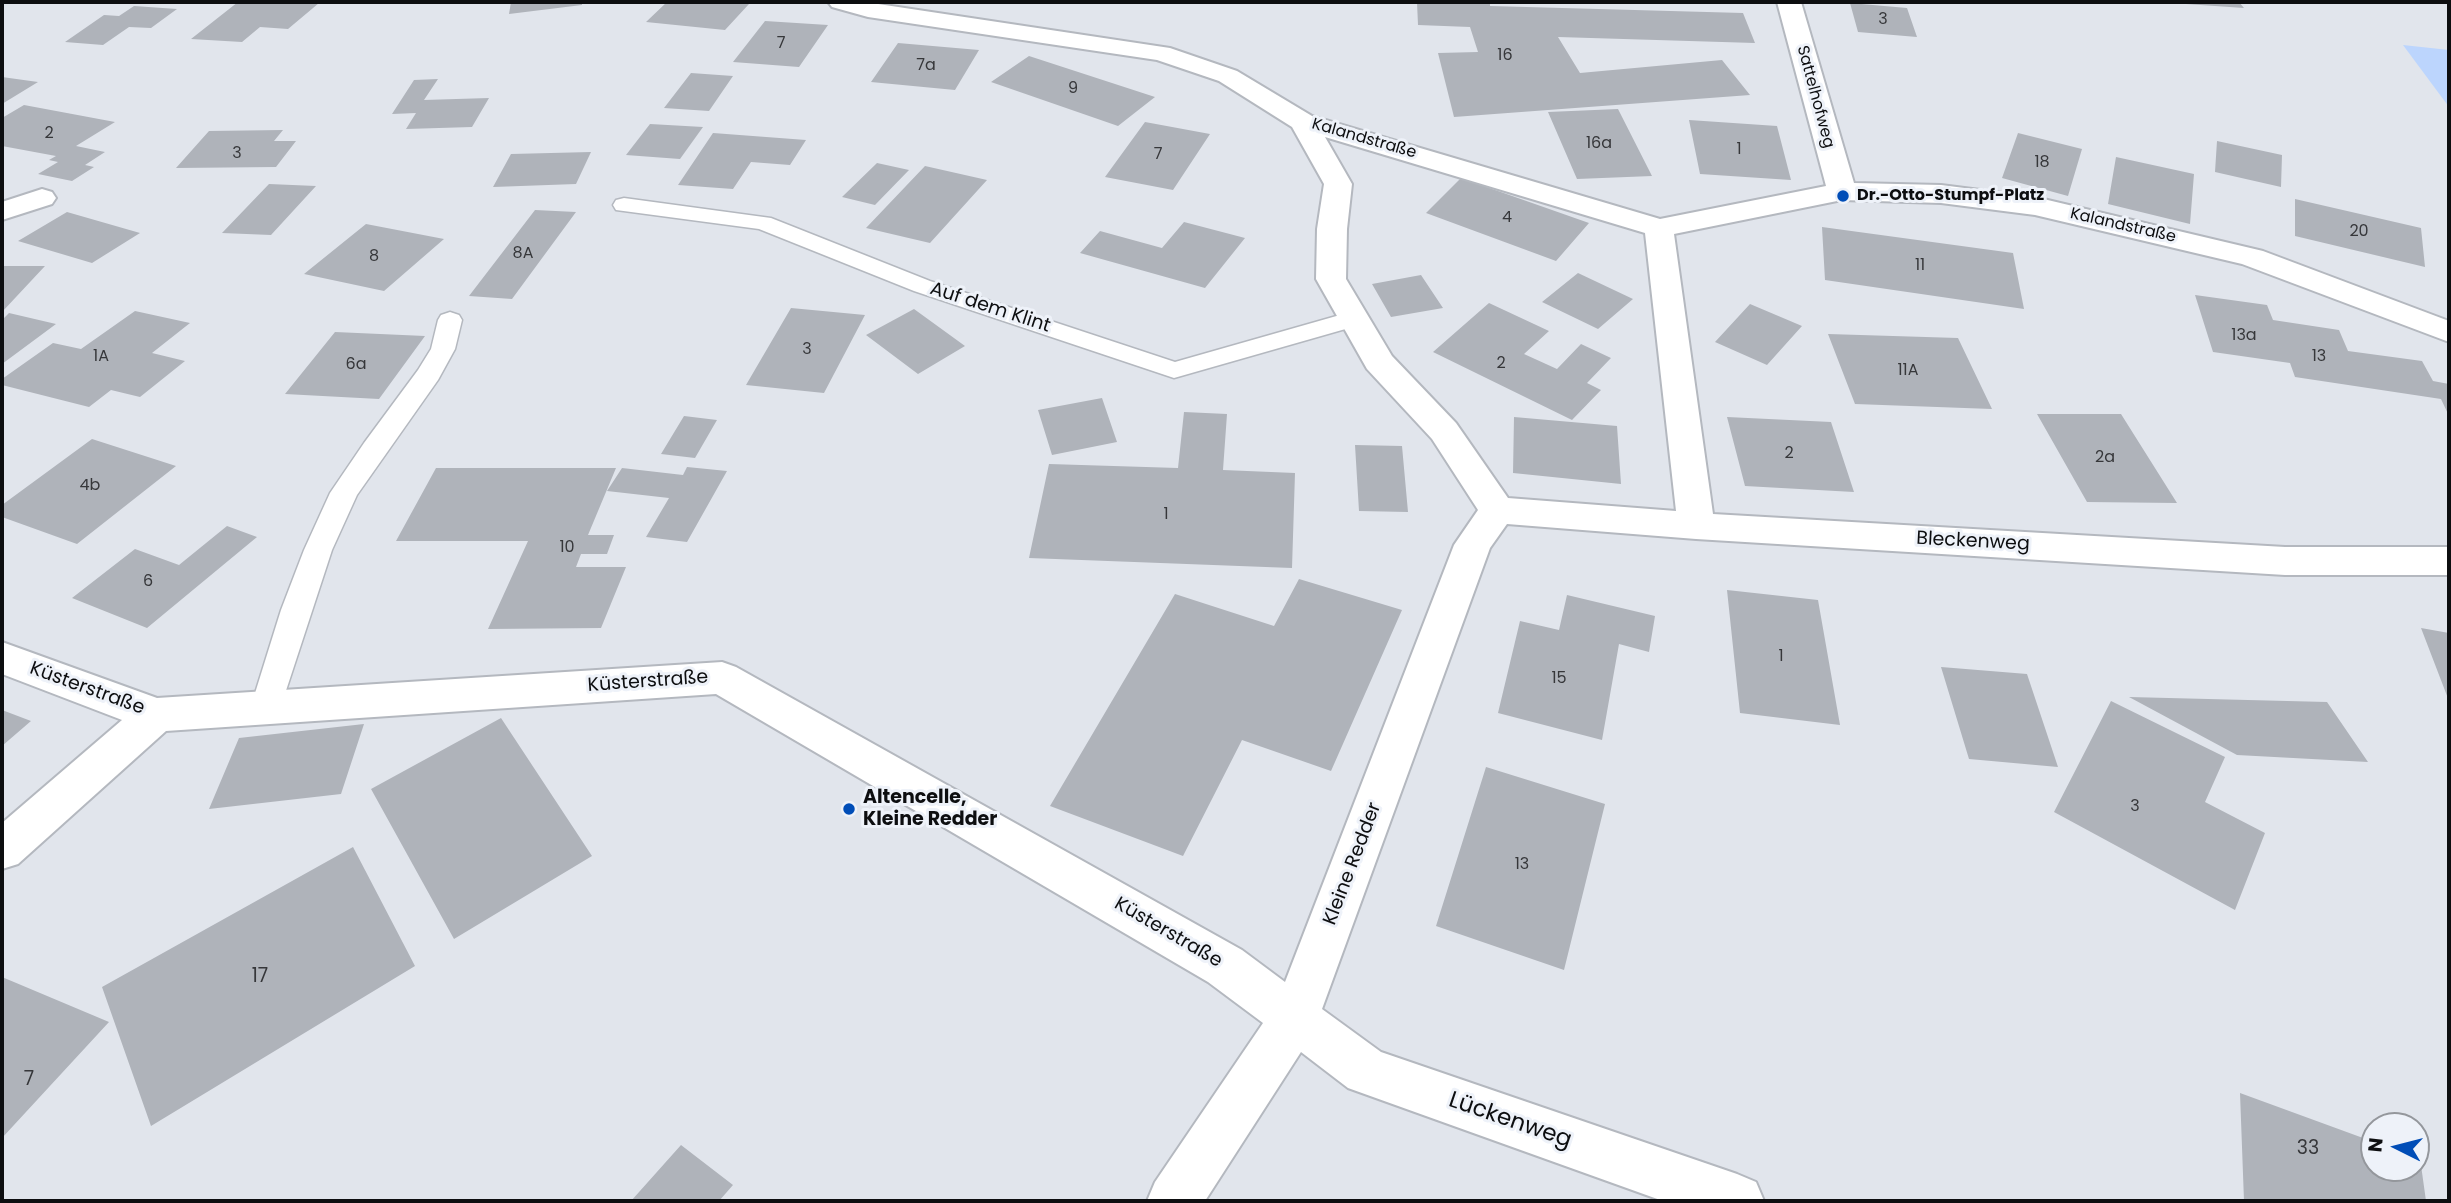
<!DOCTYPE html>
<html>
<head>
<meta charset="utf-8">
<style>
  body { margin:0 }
  #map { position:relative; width:2451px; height:1203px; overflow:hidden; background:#e1e5ec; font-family:Poppins,sans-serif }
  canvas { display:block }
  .frame { position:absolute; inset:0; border:4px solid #0d0e10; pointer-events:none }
  .north { position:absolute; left:2360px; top:1112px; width:70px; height:70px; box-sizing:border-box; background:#eef2f9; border:2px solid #94979c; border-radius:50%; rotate:276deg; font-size:19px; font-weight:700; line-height:28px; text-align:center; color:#0d0e10 }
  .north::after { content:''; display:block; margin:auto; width:24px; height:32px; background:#004db7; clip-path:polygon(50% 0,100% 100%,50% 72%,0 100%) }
</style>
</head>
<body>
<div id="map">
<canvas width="2451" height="1203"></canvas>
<div class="frame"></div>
<div class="north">N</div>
</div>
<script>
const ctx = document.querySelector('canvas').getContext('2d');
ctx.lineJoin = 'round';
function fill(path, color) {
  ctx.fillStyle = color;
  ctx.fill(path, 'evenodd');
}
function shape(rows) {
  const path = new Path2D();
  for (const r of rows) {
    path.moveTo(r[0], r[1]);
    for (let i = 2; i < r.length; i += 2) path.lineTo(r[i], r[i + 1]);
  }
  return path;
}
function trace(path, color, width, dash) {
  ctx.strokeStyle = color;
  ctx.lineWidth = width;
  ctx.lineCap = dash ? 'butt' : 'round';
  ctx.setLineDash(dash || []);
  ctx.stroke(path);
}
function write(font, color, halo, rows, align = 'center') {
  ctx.font = font + ' Poppins,sans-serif';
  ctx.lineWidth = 6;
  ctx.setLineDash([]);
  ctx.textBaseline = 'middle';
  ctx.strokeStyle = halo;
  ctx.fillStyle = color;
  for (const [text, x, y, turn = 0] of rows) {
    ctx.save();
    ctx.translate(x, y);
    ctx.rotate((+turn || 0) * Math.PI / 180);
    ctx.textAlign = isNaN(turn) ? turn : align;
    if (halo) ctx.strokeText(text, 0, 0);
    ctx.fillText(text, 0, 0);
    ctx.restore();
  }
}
const green = shape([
  [2403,45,2449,50,2449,107]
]);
const building = shape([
  [238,2,287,2,319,3,288,29,260,27,242,42,191,39],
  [511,2,582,2,582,5,509,14],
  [667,2,728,2,749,4,725,30,646,22],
  [1417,2,1490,2,1490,6,1743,13,1755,43,1558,37,1580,73,1722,60,1750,95,1454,117,1438,53,1478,52,1470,27,1418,25],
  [2186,2,2239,2,2244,8,2186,4],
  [1850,3,1907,8,1917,37,1858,32],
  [134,6,177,9,151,28,129,27,103,45,65,42,104,15,119,16],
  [765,21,828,25,799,67,733,62],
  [898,43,979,50,955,90,871,82],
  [1029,56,1155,97,1118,126,991,82],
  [691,73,733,76,709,111,664,108],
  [2,77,38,82,2,104],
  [438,79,424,100,489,98,472,127,406,129,416,113,392,114,414,80],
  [24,105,115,122,76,146,105,152,85,165,94,167,72,181,38,174,58,162,49,160,56,156,2,146,2,118],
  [1618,109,1652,176,1577,179,1548,112],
  [1689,120,1777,126,1791,180,1700,174],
  [1145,122,1210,134,1173,190,1105,177],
  [650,124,703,127,680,159,626,155],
  [283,130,274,141,296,141,276,167,176,168,209,131],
  [713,133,806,140,790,165,751,162,733,189,678,185],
  [2018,133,2082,149,2068,196,2002,178],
  [2217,141,2282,155,2281,187,2215,172],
  [591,152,576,184,493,187,511,154],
  [2116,157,2194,174,2190,224,2108,204],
  [877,163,909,170,875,205,842,197],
  [925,166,987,180,930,243,866,228],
  [1461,178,1589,223,1556,261,1426,213],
  [269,184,316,186,271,235,222,233],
  [2295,199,2421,228,2425,267,2295,236],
  [535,210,576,212,512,299,469,296],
  [67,212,140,233,92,263,18,241],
  [1184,222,1245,238,1205,288,1080,253,1100,231,1162,248],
  [366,224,444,239,384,291,304,274],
  [1822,227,2013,253,2024,309,1825,280],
  [2,266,45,266,2,312],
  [1578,273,1633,299,1598,329,1542,302],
  [1421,275,1443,308,1391,317,1372,284],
  [2195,295,2267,305,2273,320,2339,330,2348,351,2422,361,2433,381,2449,384,2449,416,2441,399,2295,377,2290,363,2213,352],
  [1489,303,1549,331,1524,354,1557,369,1581,344,1611,358,1587,383,1601,390,1572,420,1433,352],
  [1750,304,1802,326,1767,365,1715,342],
  [791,308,865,315,824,393,746,385],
  [914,309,965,346,918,374,866,335],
  [135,311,190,323,152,353,185,361,140,397,111,390,89,407,2,385,2,379,53,343,81,349],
  [9,313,56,324,2,364,2,320],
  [335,332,425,336,379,399,285,394],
  [1828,334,1958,338,1992,409,1855,404],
  [1102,398,1117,442,1052,455,1038,410],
  [1184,412,1227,414,1223,470,1295,473,1292,568,1029,558,1049,464,1178,468],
  [2037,414,2121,414,2177,503,2087,502],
  [684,416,717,420,695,458,661,454],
  [1514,417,1617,426,1621,484,1513,473],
  [1727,417,1831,422,1854,492,1745,486],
  [92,439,176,466,77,544,2,517,2,505],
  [1355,445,1402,446,1408,512,1359,511],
  [687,467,727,471,687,542,646,537,669,498,607,491,622,468,683,475],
  [436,468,616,468,588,535,614,535,607,554,581,554,576,567,626,567,601,628,488,629,528,541,396,541],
  [227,526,257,537,147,628,72,598,135,549,179,565],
  [1299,579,1402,610,1331,771,1242,740,1183,856,1050,806,1175,594,1274,626],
  [1727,590,1818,600,1840,725,1740,713],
  [1567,595,1655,616,1649,652,1619,644,1602,740,1498,713,1520,621,1559,630],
  [2421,628,2449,633,2449,701],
  [1941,667,2027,674,2058,767,1969,759],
  [2129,697,2327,702,2368,762,2237,755],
  [2111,701,2225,757,2205,802,2265,833,2235,910,2054,812],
  [2,710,31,721,2,746],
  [501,718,592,856,454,939,371,789],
  [364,724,341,794,209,809,239,738],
  [1486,767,1605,804,1564,970,1436,926],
  [353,847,415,966,151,1126,102,987],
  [2,977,109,1022,2,1138],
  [2240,1093,2374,1142,2374,1168,2416,1168,2416,1157,2420,1158,2426,1201,2244,1201],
  [681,1145,733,1185,719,1201,631,1201]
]);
const service = shape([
  [624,198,771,218,930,281,1175,362,1354,311,1363,314,1366,319,1363,324,1174,378,914,291,759,229,616,210,613,205,616,200,624,198],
  [450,312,459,315,462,320,455,349,438,380,357,495,332,550,278,715,267,719,256,715,251,706,281,610,304,550,330,493,364,443,418,370,431,349,438,320,441,315,450,312]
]);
const minor = shape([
  [828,2,865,2,1170,48,1237,71,1312,116,1660,219,1826,186,1777,2,1801,2,1854,183,1941,185,2035,197,2263,251,2449,321,2449,342,2242,264,2035,215,1941,203,1842,200,1674,234,1713,514,2285,547,2449,547,2449,575,2285,575,1696,539,1507,524,1490,548,1322,1009,1381,1052,1737,1174,1756,1182,1764,1201,1663,1201,1348,1088,1301,1052,1205,1201,1147,1201,1155,1182,1263,1023,1208,982,716,694,166,731,18,864,2,869,2,823,122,720,2,674,2,642,157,698,722,662,736,667,1242,950,1285,982,1454,545,1478,510,1432,439,1367,369,1316,279,1317,229,1324,184,1292,127,1219,81,1157,60,868,17,832,7,828,2],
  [1325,137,1645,233,1676,511,1508,498,1456,423,1392,356,1346,279,1347,229,1352,184,1325,137],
  [42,189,52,192,56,198,52,204,2,220,2,202,42,189]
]);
const markers = [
  [1843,196,7,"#004db7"],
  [849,809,7,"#004db7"]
];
const numberNames = [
  ["3",1883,20],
  ["7",781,44],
  ["16",1505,56],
  ["7a",926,66],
  ["9",1073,89],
  ["2",49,134],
  ["16a",1599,144],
  ["1",1739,150],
  ["3",237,154],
  ["7",1158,155],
  ["18",2042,163],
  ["4",1507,218],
  ["20",2359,232],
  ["8A",523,254],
  ["8",374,257],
  ["11",1920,266],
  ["13a",2244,336],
  ["3",807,350],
  ["1A",101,357],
  ["13",2319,357],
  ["2",1501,364],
  ["6a",356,365],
  ["11A",1908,371],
  ["2",1789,454],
  ["2a",2105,458],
  ["4b",90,486],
  ["1",1166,515],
  ["10",567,548],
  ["6",148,582],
  ["1",1781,657],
  ["15",1559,679],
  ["3",2135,807],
  ["13",1522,865]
];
const farStreetnames = [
  ["Sattelhofweg",1815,97,75],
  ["Kalandstraße",1364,139,16],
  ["Kalandstraße",2123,226,13]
];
const farPoinames = [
  ["Dr.-Otto-Stumpf-Platz",1857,196]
];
const streetNames = [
  ["Auf dem Klint",990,308,18],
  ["Bleckenweg",1973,542,3],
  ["Küsterstraße",648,682,-4],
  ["Küsterstraße",87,689,20],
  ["Kleine Redder",1353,864,-69],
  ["Küsterstraße",1168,933,30]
];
const poiNames = [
  ["Altencelle,",863,798],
  ["Kleine Redder",863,820]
];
const nearNumbernames = [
  ["17",260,977],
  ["7",29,1080],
  ["33",2308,1149]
];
const nearStreetnames = [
  ["Lückenweg",1510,1121,19]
];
fill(green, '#bcd5fd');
fill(building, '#afb3ba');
trace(service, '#b4b8bf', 3);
trace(minor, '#b4b8bf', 4);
fill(service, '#fff');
fill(minor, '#fff');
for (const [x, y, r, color] of markers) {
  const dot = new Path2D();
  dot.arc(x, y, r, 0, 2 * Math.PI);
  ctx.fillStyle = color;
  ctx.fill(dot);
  trace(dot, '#eef2f9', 2.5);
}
write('16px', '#36373a', null, numberNames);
write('16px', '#0d0e10', '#eef2f9', farStreetnames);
write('bold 16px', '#0d0e10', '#eef2f9', farPoinames, 'left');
write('19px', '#0d0e10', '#eef2f9', streetNames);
write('bold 19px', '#0d0e10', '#eef2f9', poiNames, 'left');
write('19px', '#36373a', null, nearNumbernames);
write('23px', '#0d0e10', '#eef2f9', nearStreetnames);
</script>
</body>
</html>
